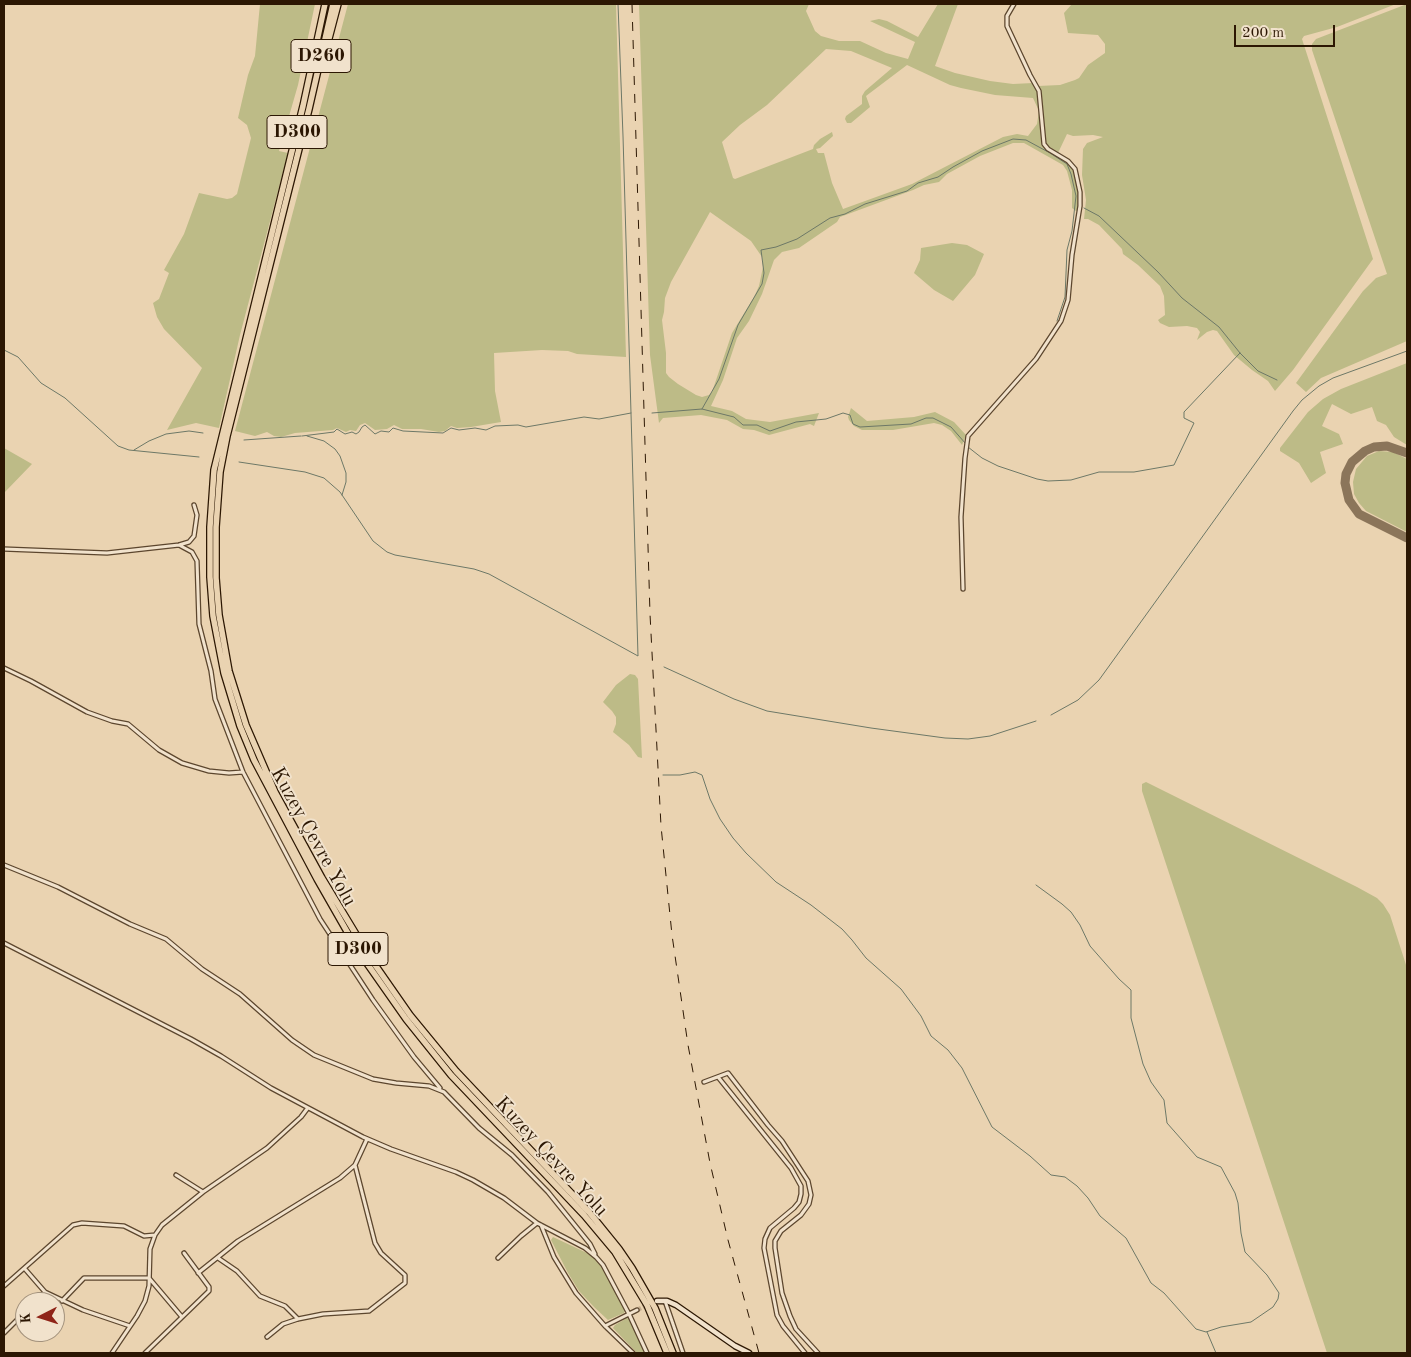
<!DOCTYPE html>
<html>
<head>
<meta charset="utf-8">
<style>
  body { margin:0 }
  #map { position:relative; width:1411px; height:1357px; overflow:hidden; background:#ead3b1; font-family:"Old Standard TT",serif }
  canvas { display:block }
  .frame { position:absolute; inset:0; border:5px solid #2c1703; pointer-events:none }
  .north { position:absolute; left:15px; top:1292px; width:50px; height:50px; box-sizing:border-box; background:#f1e2cc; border:1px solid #a2917c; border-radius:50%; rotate:265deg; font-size:14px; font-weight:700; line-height:20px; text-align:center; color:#2c1703 }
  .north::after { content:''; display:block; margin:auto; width:18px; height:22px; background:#8f2418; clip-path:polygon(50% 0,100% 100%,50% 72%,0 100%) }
  .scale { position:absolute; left:1234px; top:25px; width:101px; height:22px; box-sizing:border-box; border:2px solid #2c1703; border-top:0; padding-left:6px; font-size:15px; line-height:18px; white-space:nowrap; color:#2c1703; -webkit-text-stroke:4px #f1e2cc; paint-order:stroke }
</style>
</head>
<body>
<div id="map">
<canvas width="1411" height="1357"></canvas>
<div class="frame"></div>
<div class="north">K</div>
<div class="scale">200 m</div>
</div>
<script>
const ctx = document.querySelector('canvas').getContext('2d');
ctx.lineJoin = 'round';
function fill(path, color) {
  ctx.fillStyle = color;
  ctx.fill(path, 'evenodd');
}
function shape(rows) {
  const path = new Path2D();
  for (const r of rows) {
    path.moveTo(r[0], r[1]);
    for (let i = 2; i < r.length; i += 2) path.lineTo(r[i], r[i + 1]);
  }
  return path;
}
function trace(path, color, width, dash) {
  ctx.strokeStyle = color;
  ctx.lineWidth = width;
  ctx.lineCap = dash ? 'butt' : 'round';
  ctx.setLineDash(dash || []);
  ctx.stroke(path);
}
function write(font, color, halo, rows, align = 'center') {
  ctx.font = font + ' "Old Standard TT",serif';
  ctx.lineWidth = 4;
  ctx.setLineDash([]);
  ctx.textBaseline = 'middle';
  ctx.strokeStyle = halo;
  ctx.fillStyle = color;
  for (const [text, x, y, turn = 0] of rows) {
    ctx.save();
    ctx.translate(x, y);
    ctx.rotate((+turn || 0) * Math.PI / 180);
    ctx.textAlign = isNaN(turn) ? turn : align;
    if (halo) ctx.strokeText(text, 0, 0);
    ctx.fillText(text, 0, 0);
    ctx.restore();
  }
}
const green = shape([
  [260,4,315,4,298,85,279,151,288,153,240,335,219,428,196,423,167,430,202,368,164,329,157,317,153,303,159,299,169,273,164,270,184,234,199,193,227,199,232,198,237,194,251,138,247,125,238,118,248,75,255,56],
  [348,4,616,4,626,357,577,354,568,351,542,350,494,353,495,391,501,422,471,427,457,428,451,426,445,431,439,432,421,429,402,429,394,425,387,429,375,430,365,423,360,425,356,431,350,430,346,432,337,428,333,430,295,433,281,437,274,436,267,432,255,436,235,431],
  [639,4,809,4,806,11,815,31,821,36,839,41,860,41,886,53,908,59,915,42,870,21,879,19,887,21,918,37,938,4,958,4,935,66,955,73,990,81,1013,84,1033,83,1038,86,1060,85,1075,80,1079,78,1088,65,1105,53,1105,44,1098,35,1068,33,1064,13,1072,4,1396,4,1337,27,1304,36,1302,39,1373,259,1293,370,1275,391,1268,381,1252,370,1234,355,1217,331,1213,330,1207,332,1197,340,1200,332,1197,328,1187,326,1169,327,1160,323,1158,320,1165,315,1164,296,1160,286,1138,265,1123,254,1122,249,1099,225,1088,219,1084,219,1086,200,1082,175,1083,149,1087,143,1103,137,1093,135,1073,136,1067,134,1058,153,1073,167,1080,192,1078,210,1076,211,1072,208,1072,190,1067,171,1063,165,1024,143,1013,143,980,156,947,174,939,182,924,185,913,190,840,217,837,222,799,248,782,252,774,260,762,294,749,321,737,338,723,380,711,406,732,411,746,419,770,422,819,413,814,426,810,424,769,435,754,430,743,429,727,420,701,415,663,418,659,423,650,355],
  [826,49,851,51,892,68,865,91,862,96,862,104,846,116,845,119,847,123,851,123,870,107,866,96,907,65,950,85,961,88,995,95,1033,98,1039,111,1037,124,1028,136,1017,134,1003,137,912,184,843,209,832,183,824,153,818,153,816,149,820,148,833,136,832,132,820,139,814,145,813,149,735,179,733,178,722,142,740,125,767,105],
  [710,212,751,241,762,257,763,267,759,286,754,297,732,333,712,392,709,395,702,397,696,395,678,384,669,377,666,373,666,353,662,320,664,312,665,298,671,282],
  [1407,4,1407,341,1321,378,1306,392,1296,383,1363,291,1376,278,1387,274,1312,50,1312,44,1316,39],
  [952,243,967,245,984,254,975,275,953,301,934,290,914,273,920,260,921,248],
  [1407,363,1407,445,1394,437,1386,425,1377,421,1372,407,1351,414,1332,404,1322,426,1339,434,1343,444,1320,452,1326,473,1311,483,1299,463,1280,451,1280,448,1308,412,1323,399,1341,389],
  [851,408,867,421,914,417,935,412,954,422,966,435,962,445,951,431,942,425,934,423,893,430,862,430,854,426,849,420,848,417],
  [4,448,32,464,4,493],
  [1379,451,1393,452,1407,459,1407,532,1366,511,1359,503,1354,494,1353,482,1356,469,1367,456],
  [630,674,635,675,638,679,642,758,638,757,629,745,613,732,616,724,616,717,612,711,603,702,616,685],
  [1146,782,1357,887,1377,898,1383,904,1390,915,1407,968,1407,1353,1327,1353,1142,791,1142,784],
  [553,1237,587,1253,597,1260,605,1271,625,1311,624,1313,608,1320,594,1307,579,1291,568,1273,551,1240],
  [627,1318,630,1319,647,1353,637,1353,613,1328,615,1325]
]);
const stream = shape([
  [1084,208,1099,216,1158,272,1182,298,1219,327,1240,353,1258,371,1277,380],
  [4,350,18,357,41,383,65,398,118,446,129,450,199,457],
  [702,409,719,379,738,325,762,284,764,273,761,250,776,247,797,239,830,218,845,214,865,204,907,191,918,183,938,177,953,167,982,151,1013,139,1026,140,1050,153,1067,164,1071,174,1076,196,1072,231,1067,250,1065,297,1057,321],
  [652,413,702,409,734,417,743,425,757,425,770,431,796,422,826,419,843,413,850,415,853,424,860,427,911,424,926,418,933,418,951,427,966,444],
  [302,436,334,432,337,429,345,434,352,432,356,434,359,432,362,427,365,425,375,434,381,431,389,432,393,428,403,431,443,433,451,428,459,430,475,428,486,430,495,426,518,425,526,427,584,417,599,419,631,413],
  [307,436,324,441,335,449,340,456,346,473,346,482,342,495],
  [244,440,301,436],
  [968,447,982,458,998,466,1037,479,1048,481,1071,480,1099,472,1134,472,1174,465,1194,423,1184,418,1184,412,1240,353],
  [134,450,149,441,166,434,189,431,203,433],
  [239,462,305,472,324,478,340,492,373,541,387,552,395,555,474,569,489,574,638,656,623,136,618,4],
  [664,667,734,699,767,711,871,728,945,738,968,739,990,736,1036,721],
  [1051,715,1078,700,1099,680,1293,411,1302,400,1319,386,1333,378,1407,351],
  [663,775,680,775,695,772,702,775,710,799,720,819,733,838,746,853,776,882,811,905,842,929,852,940,866,958,901,989,921,1016,931,1036,948,1050,962,1068,992,1127,1030,1156,1051,1175,1065,1177,1077,1186,1088,1198,1100,1216,1126,1238,1151,1283,1164,1293,1196,1329,1206,1332,1221,1327,1251,1322,1273,1307,1278,1299,1279,1293,1267,1275,1245,1252,1241,1233,1238,1203,1235,1193,1221,1167,1197,1157,1167,1123,1164,1100,1151,1082,1143,1064,1131,1018,1131,990,1119,979,1090,946,1080,925,1071,912,1062,904,1036,885],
  [1207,1332,1216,1353]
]);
const taxiway = shape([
  [1407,453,1387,446,1374,447,1365,451,1352,462,1346,474,1345,483,1349,500,1359,514,1407,538]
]);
const secondaryTunnel = shape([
  [637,1310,649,1304]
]);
const street = shape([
  [179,545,192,552,197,561,199,624,211,671,215,699,243,772,320,919,373,1000,414,1057,440,1088],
  [4,549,107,553,179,545,189,542,194,536,197,515,194,505],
  [963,589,961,517,965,458,968,436,1036,359,1061,321,1068,300,1072,255,1080,206,1080,192,1075,169,1068,161,1048,149,1044,144,1039,91,1030,75,1007,26,1007,16,1014,4],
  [4,668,31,681,87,712,112,721,128,724,159,750,182,763,209,771,229,773,243,772],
  [4,865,58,887,130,924,166,939,202,969,240,994,292,1040,314,1055,373,1079,396,1083,429,1086,444,1092,479,1128,512,1155,548,1192,590,1244,595,1254],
  [4,943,191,1039,221,1056,271,1088,363,1137,391,1149,456,1172,473,1180,504,1198,537,1223,585,1248,596,1257,603,1265,629,1314,647,1353],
  [718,1077,791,1168,801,1186,801,1194,799,1202,794,1208,770,1228,765,1239,764,1248,777,1315,783,1326,805,1353],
  [704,1082,728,1073,768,1125,782,1141,808,1181,811,1195,809,1204,801,1215,781,1231,775,1241,775,1248,782,1293,790,1316,796,1329,818,1353],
  [176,1175,203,1192],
  [541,1225,554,1257,576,1293,605,1326,633,1353],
  [218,1258,237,1271,260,1296,285,1306,298,1319],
  [498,1258,521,1236,537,1223],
  [25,1269,45,1292],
  [198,1273,238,1241,340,1178,355,1165,367,1139],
  [4,1286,73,1225,82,1223,124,1226,144,1236,155,1235],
  [62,1301,84,1278,149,1278,182,1317],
  [665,1301,683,1353],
  [35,1302,45,1292,83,1310,130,1326],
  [605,1326,637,1310],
  [4,1333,25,1312],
  [267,1337,283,1324,298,1319,323,1314,369,1311,405,1283,405,1275,381,1253,375,1243,355,1165],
  [112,1353,137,1316,145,1301,149,1286,150,1249,155,1235,162,1225,203,1192,267,1148,301,1117,307,1109],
  [145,1353,209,1291,209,1287,184,1253]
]);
const secondary = shape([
  [657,1301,667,1301,676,1305,735,1346,749,1353]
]);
const highway = shape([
  [325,4,303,106,214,470,210,527,210,577,213,616,224,673,240,726,254,760,317,879,349,935,366,962,406,1019,451,1075,584,1215,615,1252,647,1305,667,1353],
  [333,4,309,109,227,436,220,472,216,527,216,578,219,615,229,671,246,725,275,792,322,878,371,959,410,1015,456,1071,589,1212,619,1249,632,1268,655,1308,673,1353],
  [328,42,338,4]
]);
const rail = shape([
  [632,4,650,614,661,826,672,935,688,1045,710,1163,728,1240,759,1353]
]);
const shields = [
  [321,56,60],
  [297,132,60],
  [358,949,60]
];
const shieldNames = [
  ["D260",321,56],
  ["D300",297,132],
  ["D300",358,949]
];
const streetNames = [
  ["Kuzey Çevre Yolu",313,837,61],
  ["Kuzey Çevre Yolu",551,1157,47]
];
fill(green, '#bdbb87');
trace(stream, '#6d7867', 1);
trace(taxiway, '#8b755a', 9);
trace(secondaryTunnel, '#c4ad8e', 4.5, [4.5, 2]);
trace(street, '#5c462e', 5.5);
trace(secondary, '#2c1703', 7);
trace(highway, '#2c1703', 8);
trace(street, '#f1e2cc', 3);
trace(secondary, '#f1e2cc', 4.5);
trace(highway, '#ead3b1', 5.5);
trace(rail, '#2c1703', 1, [9, 9]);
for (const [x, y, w] of shields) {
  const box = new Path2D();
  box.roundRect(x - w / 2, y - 16.5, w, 33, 4);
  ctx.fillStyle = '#f1e2cc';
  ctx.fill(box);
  trace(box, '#2c1703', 1);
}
write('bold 19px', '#2c1703', null, shieldNames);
write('20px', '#2c1703', '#f1e2cc', streetNames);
</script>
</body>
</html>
